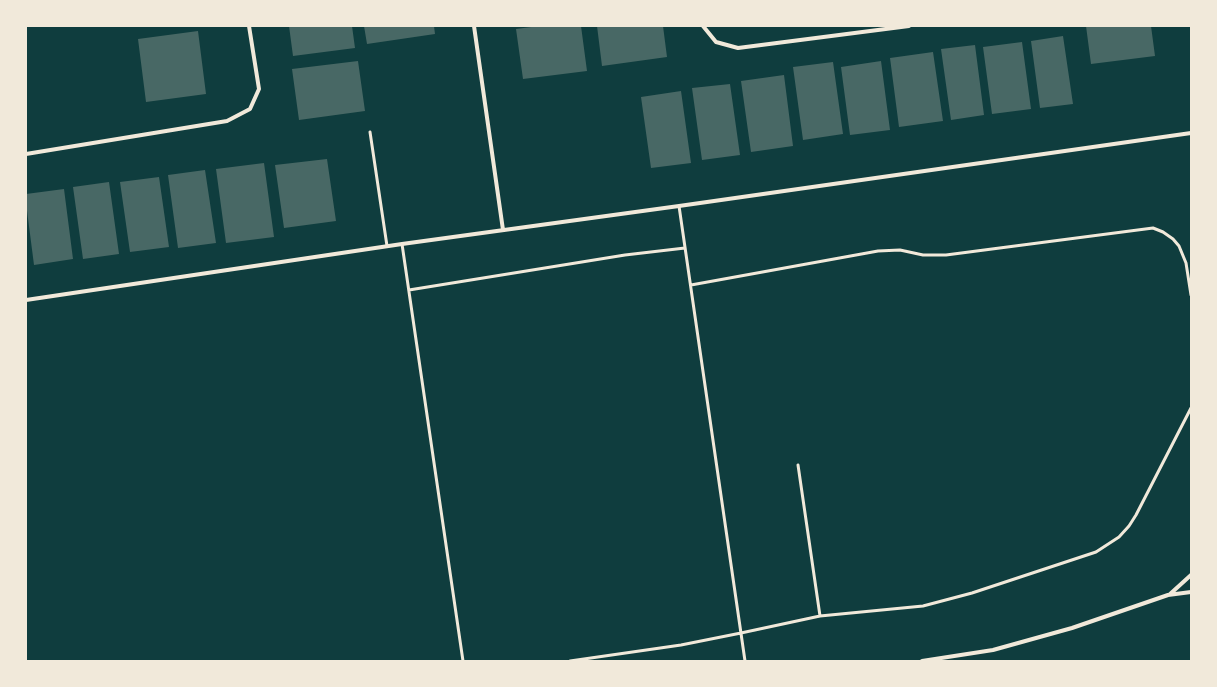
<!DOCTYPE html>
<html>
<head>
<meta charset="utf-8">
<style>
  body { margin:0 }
  #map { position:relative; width:1217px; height:687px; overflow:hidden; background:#0f3d3e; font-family:"Source Sans 3",sans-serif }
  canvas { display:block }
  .frame { position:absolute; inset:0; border:27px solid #f1e9da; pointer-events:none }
</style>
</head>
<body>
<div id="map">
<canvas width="1217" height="687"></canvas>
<div class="frame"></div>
</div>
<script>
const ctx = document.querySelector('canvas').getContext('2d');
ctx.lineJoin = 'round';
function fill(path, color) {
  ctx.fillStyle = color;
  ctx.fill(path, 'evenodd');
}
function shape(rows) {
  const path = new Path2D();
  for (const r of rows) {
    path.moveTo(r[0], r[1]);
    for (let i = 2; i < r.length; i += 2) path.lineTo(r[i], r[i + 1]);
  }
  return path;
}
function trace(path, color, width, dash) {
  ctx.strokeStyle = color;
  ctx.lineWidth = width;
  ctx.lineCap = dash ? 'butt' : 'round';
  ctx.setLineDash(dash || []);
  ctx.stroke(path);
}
const building = shape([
  [289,26,352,26,355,48,293,56],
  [364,26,434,26,435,34,367,44],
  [539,26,581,26,587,71,523,79,516,29],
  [597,26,663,26,667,57,602,66],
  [1086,26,1151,26,1155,56,1091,64],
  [198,31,206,94,146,102,138,39],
  [1063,36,1073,104,1040,108,1031,41],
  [1022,42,1031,109,992,114,983,47],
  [975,45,984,115,951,120,941,49],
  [933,52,943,121,899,127,890,58],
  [358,61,365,111,299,120,292,69],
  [881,61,890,130,850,135,841,67],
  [833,62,843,134,803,140,793,67],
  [784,75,793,146,751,152,741,81],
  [730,84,740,155,702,160,692,88],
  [681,91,691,163,651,168,641,97],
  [327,159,336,221,284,228,275,165],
  [264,163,274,237,226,243,216,169],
  [205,170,216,243,178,248,168,175],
  [159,177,169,247,130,252,120,182],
  [109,182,119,254,83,259,73,187],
  [64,189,73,259,34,265,26,203,26,194]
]);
const service = shape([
  [370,132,387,246],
  [679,206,745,661],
  [402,244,463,661],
  [691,285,878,251,900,250,923,255,946,255,1153,228,1163,232,1173,239,1179,246,1186,263,1191,295],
  [409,290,625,255,685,248],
  [798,465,820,616],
  [570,661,681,645,741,633,820,616,923,606,972,593,1096,552,1119,537,1129,526,1136,515,1191,408]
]);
const minor = shape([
  [474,26,503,230],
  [703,26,716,42,738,48,909,26],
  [26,154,227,121,250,109,259,89,249,26],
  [26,300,402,244,679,206,1191,133],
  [1169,595,1191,575],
  [922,661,993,650,1072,628,1168,595,1191,592]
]);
fill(building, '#486865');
trace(service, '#f1e9da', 3);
trace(minor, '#f1e9da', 4);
</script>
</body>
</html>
